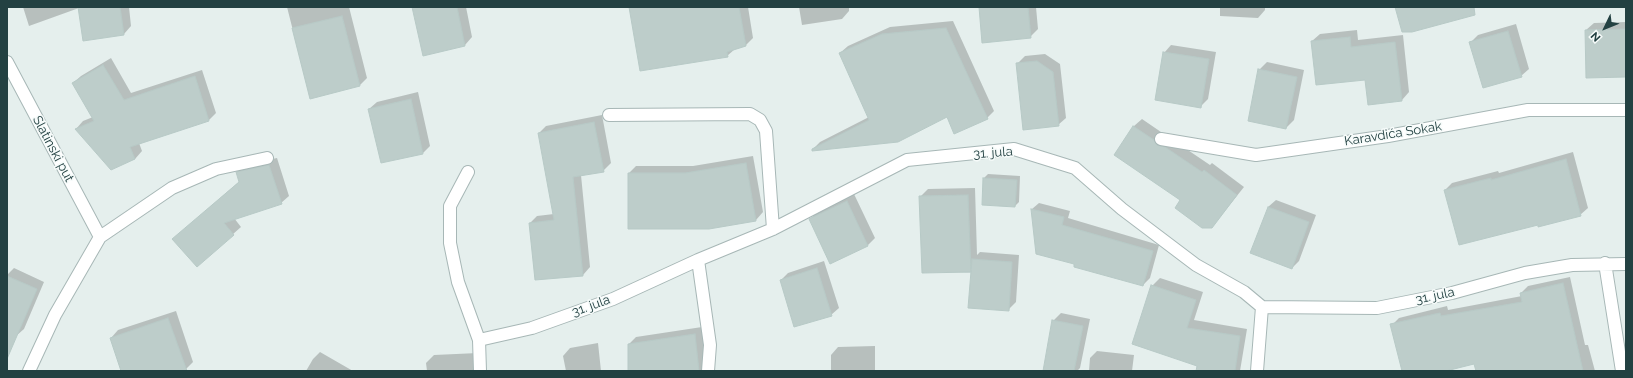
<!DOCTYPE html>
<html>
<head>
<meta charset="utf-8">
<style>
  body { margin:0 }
  #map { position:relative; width:1633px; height:378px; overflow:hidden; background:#e5efed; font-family:Raleway,sans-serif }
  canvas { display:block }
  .frame { position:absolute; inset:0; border:8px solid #234142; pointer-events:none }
  .north { position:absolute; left:1585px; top:8px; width:40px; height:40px; -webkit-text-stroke:3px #f6fbfa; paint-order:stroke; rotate:227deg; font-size:11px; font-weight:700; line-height:16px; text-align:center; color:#234142 }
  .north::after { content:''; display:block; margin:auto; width:14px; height:18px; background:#234142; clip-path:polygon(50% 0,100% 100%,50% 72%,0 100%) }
</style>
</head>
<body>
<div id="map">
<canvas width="1633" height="378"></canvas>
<div class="frame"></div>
<div class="north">N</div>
</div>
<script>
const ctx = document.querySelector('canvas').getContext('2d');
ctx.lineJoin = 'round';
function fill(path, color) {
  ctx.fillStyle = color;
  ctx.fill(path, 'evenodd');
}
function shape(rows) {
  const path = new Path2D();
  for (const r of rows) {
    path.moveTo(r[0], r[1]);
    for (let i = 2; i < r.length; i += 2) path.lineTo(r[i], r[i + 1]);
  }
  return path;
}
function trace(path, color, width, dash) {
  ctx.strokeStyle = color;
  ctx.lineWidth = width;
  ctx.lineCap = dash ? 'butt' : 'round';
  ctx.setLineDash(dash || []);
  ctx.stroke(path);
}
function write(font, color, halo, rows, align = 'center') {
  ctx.font = font + ' Raleway,sans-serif';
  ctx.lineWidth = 3;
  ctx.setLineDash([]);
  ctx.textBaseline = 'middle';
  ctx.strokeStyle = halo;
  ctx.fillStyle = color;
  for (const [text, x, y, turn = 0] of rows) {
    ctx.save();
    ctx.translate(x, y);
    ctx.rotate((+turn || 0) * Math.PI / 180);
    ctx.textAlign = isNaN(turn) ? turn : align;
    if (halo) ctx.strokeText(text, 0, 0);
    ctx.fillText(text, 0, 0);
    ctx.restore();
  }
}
const shadow = shape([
  [23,7,129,7,131,26,124,34,84,40,79,8,29,26],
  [287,7,349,7,367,78,360,85,310,98],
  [413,7,466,7,472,37,465,45,424,54],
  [632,7,748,7,753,38,745,46,735,49,727,56],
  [799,7,849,7,849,11,842,19,802,25],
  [980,7,1036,7,1038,29,1030,37],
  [1220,7,1265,7,1265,10,1258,18,1220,16],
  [953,21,994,111,987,118,947,116,813,149,820,142,869,117,840,53,848,46,890,27],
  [1626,22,1626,76,1586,30,1594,23],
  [1516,24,1529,69,1521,76,1470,43,1478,35],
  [1357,30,1358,40,1403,35,1409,92,1402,100,1366,78,1312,41,1320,34],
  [1171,45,1216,52,1208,99,1200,107,1164,53],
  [1045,54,1060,64,1066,118,1058,125,1017,64,1025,56],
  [111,58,131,93,202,70,216,113,209,120,139,143,142,151,135,159,111,168,76,129,83,121,93,117,73,83,81,76],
  [1267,62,1304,70,1294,120,1286,128,1259,70],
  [418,92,430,146,423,153,369,109,377,102],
  [602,115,611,163,603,171,581,175,590,267,583,275,535,279,530,223,537,216,554,214,539,133,546,126],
  [1142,119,1161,132,1164,138,1173,140,1210,165,1212,163,1244,187,1212,227,1182,200,1115,155,1134,126],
  [1573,152,1588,208,1580,215,1538,223,1445,190,1452,183,1498,171,1499,173],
  [753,156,763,212,756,220,629,173,636,166,693,166],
  [277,158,289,196,281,203,234,218,241,227,197,266,181,232,240,181,237,173,244,165],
  [988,174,1020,176,1019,202,1015,206,984,178],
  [975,188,977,255,980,252,1019,255,1016,302,1008,310,972,269,970,271,920,197,928,189],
  [854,194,875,238,868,245,831,263,810,219,818,212],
  [1276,200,1316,215,1299,261,1292,268,1268,207],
  [1039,203,1070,211,1068,218,1159,245,1150,278,1143,285,1076,263,1032,209],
  [824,261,839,308,831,315,781,280,788,273],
  [14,268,44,282,24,329,16,336,7,332,7,275],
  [1570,277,1585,345,1588,345,1595,371,1477,371,1475,363,1442,371,1403,371,1392,325,1399,318,1447,306,1448,310,1522,296,1521,293,1528,286],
  [1160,278,1203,292,1194,320,1247,329,1240,371,1197,371,1198,365,1152,286],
  [176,311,193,362,186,369,180,371,122,371,111,338,118,330],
  [1061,313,1090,319,1080,368,1077,371,1049,371,1053,321],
  [702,327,707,371,629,371,629,344,636,337],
  [598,343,601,371,566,371,563,356,570,348],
  [875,346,875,371,831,371,831,355,838,347],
  [1097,351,1134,355,1132,371,1089,371,1090,358],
  [320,352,353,371,306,371,313,359],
  [478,353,479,371,427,371,426,363,434,355]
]);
const building = shape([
  [78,7,120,7,124,35,83,41,78,7],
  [412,7,457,7,465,46,423,56,412,7],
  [629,7,739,7,746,46,727,52,728,57,640,71,629,7],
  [979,7,1028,7,1031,38,982,43,979,7],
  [1395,7,1474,7,1475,15,1412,32,1402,32,1395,7],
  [342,16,360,86,310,99,292,28,342,16],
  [946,28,988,119,954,134,947,117,898,142,812,151,812,149,869,120,839,53,882,34,946,28],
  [1626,29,1626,77,1586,78,1585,30,1626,29],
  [1508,31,1522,77,1483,88,1469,42,1508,31],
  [1350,37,1351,47,1395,42,1402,101,1368,105,1365,80,1316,85,1311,41,1350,37],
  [1163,52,1209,59,1201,108,1155,100,1163,52],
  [1037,61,1053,72,1059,126,1023,130,1016,63,1037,61],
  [103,65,124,100,195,76,209,121,130,147,135,159,111,170,75,129,94,121,72,83,103,65],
  [1258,69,1297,77,1286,129,1248,121,1258,69],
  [411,99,423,154,381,163,368,109,411,99],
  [594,122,604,172,573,177,583,276,535,280,529,223,554,220,538,133,594,122],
  [1133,126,1154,140,1157,145,1165,147,1202,172,1204,170,1237,195,1212,228,1202,228,1175,208,1180,200,1114,155,1133,126],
  [1566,159,1581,216,1538,227,1538,225,1459,245,1444,190,1491,178,1491,180,1566,159],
  [746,163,756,221,709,229,628,229,628,173,685,173,746,163],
  [269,165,282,204,224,223,234,235,197,267,172,239,239,182,236,172,269,165],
  [983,178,1017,180,1015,207,982,205,983,178],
  [968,195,971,272,922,273,919,196,968,195],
  [847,201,868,246,830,264,809,219,847,201],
  [1268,207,1309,222,1292,269,1250,253,1268,207],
  [1031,209,1064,217,1062,225,1153,251,1143,286,1074,267,1074,264,1036,254,1031,209],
  [972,259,1012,262,1009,311,968,308,972,259],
  [817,268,832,316,794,327,780,280,817,268],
  [7,276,37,289,7,359,7,276],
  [1563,283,1583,371,1476,371,1474,364,1446,371,1402,371,1390,324,1440,313,1441,316,1522,302,1520,293,1563,283],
  [1151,285,1196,300,1187,328,1240,336,1235,371,1196,371,1197,366,1132,344,1151,285],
  [168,318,187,371,121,371,110,338,168,318],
  [1052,320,1083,326,1074,371,1043,371,1052,320],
  [695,334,699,371,628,371,628,344,695,334]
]);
const minor = shape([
  [7,62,100,237],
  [609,115,750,114,760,120,766,131,773,229],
  [1161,139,1256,155,1388,136,1528,110,1626,110],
  [468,172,450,206,450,243,458,282,479,340,480,371],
  [698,260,710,345,708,371],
  [1605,263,1622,371],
  [479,340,532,328,613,299,698,260,773,229,907,160,1014,149,1075,168,1122,209,1196,265,1244,292,1262,307,1377,308,1452,293,1525,273,1572,265,1626,264],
  [29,371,55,315,100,237,172,188,216,169,267,158],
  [1257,371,1262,307]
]);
const streetNames = [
  ["Karavdića Sokak",1393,134,-9],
  ["Slatinski put",53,149,62],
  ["31. jula",993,153,-4],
  ["31. jula",1435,296,-12],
  ["31. jula",591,306,-20]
];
fill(shadow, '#0003');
fill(building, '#bdcdca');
trace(building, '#b7c9c6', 1);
trace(minor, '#a7b7b6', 14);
trace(minor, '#fff', 12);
write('13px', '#234142', '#f6fbfa', streetNames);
</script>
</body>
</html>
